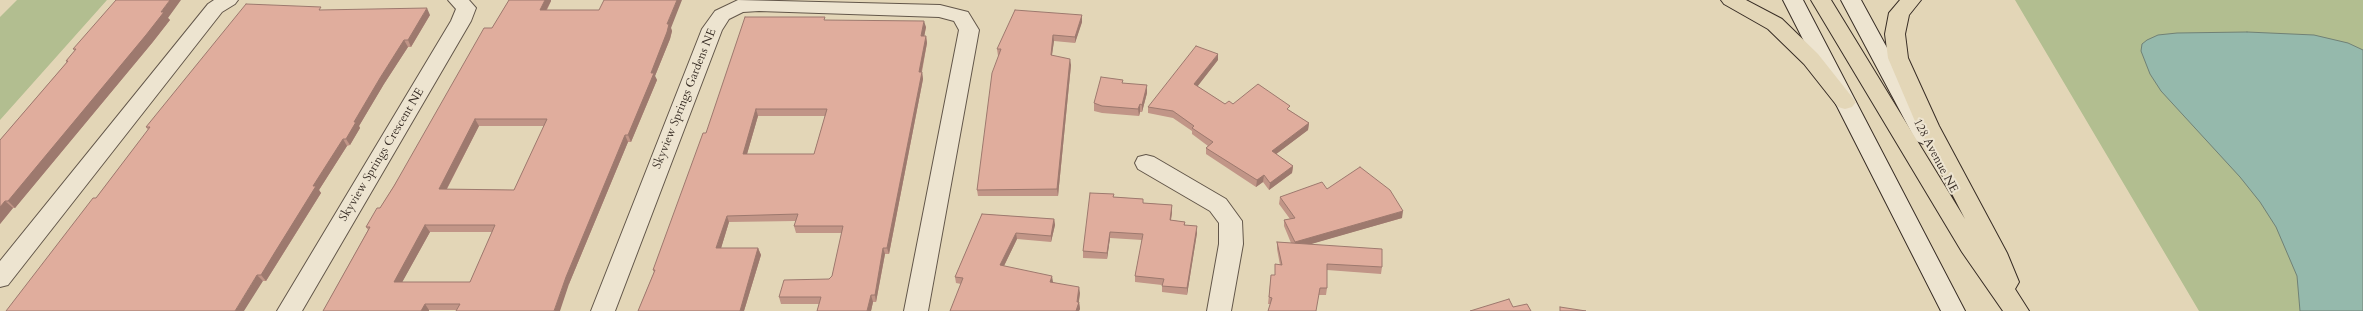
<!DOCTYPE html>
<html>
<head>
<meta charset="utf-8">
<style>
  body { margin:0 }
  canvas { display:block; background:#e3d6b7 }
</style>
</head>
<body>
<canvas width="2363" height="311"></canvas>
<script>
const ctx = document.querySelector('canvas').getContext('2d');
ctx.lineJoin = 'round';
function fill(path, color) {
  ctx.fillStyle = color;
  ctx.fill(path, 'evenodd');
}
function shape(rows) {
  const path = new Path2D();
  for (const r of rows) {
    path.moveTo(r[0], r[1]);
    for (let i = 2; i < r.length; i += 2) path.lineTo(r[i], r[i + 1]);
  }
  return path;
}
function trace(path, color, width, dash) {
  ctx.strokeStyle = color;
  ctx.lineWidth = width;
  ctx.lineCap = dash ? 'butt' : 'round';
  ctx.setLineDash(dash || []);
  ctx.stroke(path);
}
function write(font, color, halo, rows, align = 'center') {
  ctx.font = font + ' Cardo,serif';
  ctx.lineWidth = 4;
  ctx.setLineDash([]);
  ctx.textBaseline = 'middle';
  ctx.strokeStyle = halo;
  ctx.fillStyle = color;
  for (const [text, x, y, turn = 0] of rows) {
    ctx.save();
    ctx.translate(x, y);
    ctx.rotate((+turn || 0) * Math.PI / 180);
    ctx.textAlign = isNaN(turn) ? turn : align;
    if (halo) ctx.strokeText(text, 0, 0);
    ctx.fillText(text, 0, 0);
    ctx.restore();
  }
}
const green = shape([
  [17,0,107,0,0,120,0,17],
  [2015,0,2363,0,2363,311,2199,311]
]);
const water = shape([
  [2247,32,2314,35,2348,43,2363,50,2363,311,2300,311,2297,276,2276,227,2260,202,2240,177,2161,91,2150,74,2141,51,2142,44,2147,40,2158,35,2177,33,2247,32]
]);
const minor = shape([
  [214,0,238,0,235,4,222,12,8,285,0,287,0,261,208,4,214,0],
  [448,0,469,0,476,8,471,21,302,311,277,311,451,21,456,9,448,0],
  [738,0,940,5,968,12,979,30,928,311,904,311,959,30,954,21,939,17,759,11,743,12,729,19,722,30,615,311,591,311,702,29,715,11,738,0],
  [1146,155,1154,157,1226,199,1242,221,1243,244,1231,311,1207,311,1219,244,1219,223,1210,211,1138,169,1135,163,1138,157,1146,155]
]);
const secondary = shape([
  [1783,0,1803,0,1965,311,1941,311,1783,0],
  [1841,0,1861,0,1935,136,1932,141,1924,144,1916,141,1841,0]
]);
const primary = shape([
  [1721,0,1746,0,1782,19,1818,54,1852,97,1856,102,1852,107,1845,109,1838,107,1804,64,1768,29,1724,4,1721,0],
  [1811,0,1831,0,1965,219,1917,126,1888,58,1885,34,1889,13,1900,0,1921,0,1909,15,1905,34,1908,58,1939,126,2007,253,2019,282,2015,289,2029,311,2003,311,1962,252,1811,0]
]);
const wall = shape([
  [509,0,551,0,551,1,547,10,671,28,672,31,670,39,655,76,657,80,631,142,628,142,569,284,457,310,429,310,429,311,323,311,368,230,366,227,380,208,492,28],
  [479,126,544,126,514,190,447,189],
  [430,232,492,232,470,282,402,282],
  [322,10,430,15,411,47,408,47,384,84,359,126,360,128,350,145,347,146,319,190,321,193,266,281,263,281,96,198,148,130,146,127],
  [1082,15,1082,22,1075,43,1054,41,1052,55,1071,65,1058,196,978,196,977,190,999,56,998,56,997,49],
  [168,18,170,20,152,43,15,208,13,208,0,224,0,140,67,62,66,61,75,51,73,49],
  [826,20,926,27,924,36,926,36,927,43,922,72,923,79,889,254,885,254,876,302,873,302,871,311,817,311,819,304,781,304,779,297,829,279,832,276,842,233,796,233,794,226,796,221,729,222,721,248,758,248,761,255,744,311,638,311,654,272,653,270,706,133],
  [758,116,825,116,814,154,747,154],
  [1218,60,1197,86,1225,104,1233,104,1289,110,1309,123,1308,130,1276,154,1293,166,1292,173,1269,190,1263,182,1256,187,1206,154,1206,148,1208,146,1192,134,1192,131,1173,118,1148,113,1148,107],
  [1123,83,1147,93,1142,112,1140,112,1139,116,1102,113,1094,111,1094,103],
  [1327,189,1402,218,1310,244,1382,267,1381,274,1327,270,1327,288,1326,295,1319,295,1270,304,1268,304,1271,275,1275,275,1280,265,1277,249,1277,242,1291,243,1284,226,1284,220,1290,219,1279,204,1280,197],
  [1114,197,1143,199,1143,203,1172,205,1172,212,1171,220,1185,222,1185,225,1197,233,1187,295,1162,292,1162,285,1135,282,1135,276,1142,240,1110,238,1107,259,1083,258,1083,251],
  [982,214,1054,219,1055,225,1051,242,1017,239,1004,266,1053,282,1080,293,1079,302,1080,309,1079,311,950,311,961,284,956,283,955,277]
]);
const shadedWall = shape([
  [170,0,181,0,168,18,170,20,152,43,15,208,8,201,161,12],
  [545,0,551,0,551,1,543,16,540,10],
  [677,0,682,0,671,28,672,31,670,39,655,76,657,80,631,142,628,135,651,73,667,24],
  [427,8,430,15,411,47,408,40],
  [1082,15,1082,22,1075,43,1075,37],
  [924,21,926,27,923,43,921,36],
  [1053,35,1054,41,1051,61,1051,55],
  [926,36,927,43,920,79,919,72],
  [404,40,408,47,384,84,359,126,360,128,350,145,346,139,354,122,380,78],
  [1218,54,1218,60,1194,91,1194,84],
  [1070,59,1071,65,1058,196,1057,189],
  [922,72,923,79,889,254,887,248],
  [1147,85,1147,93,1142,112,1142,105],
  [1140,104,1140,112,1139,116,1138,109],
  [756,109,758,116,745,161,743,154],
  [475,119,479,126,443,196,439,189],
  [1309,123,1308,130,1271,158,1272,151],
  [625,135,628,142,569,284,560,311,554,311,566,277],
  [343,139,347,146,319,190,321,193,266,281,261,275,313,186],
  [1293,166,1292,173,1269,190,1270,183],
  [1264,175,1263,182,1256,187,1257,180],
  [5,201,13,208,0,224,0,207],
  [1172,205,1172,212,1170,226,1170,220],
  [1403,211,1402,218,1294,249,1295,242],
  [727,216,729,222,719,255,716,248],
  [1054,219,1055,225,1051,242,1051,236],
  [425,225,430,232,399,288,394,282],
  [1197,226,1197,233,1187,295,1187,288],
  [1110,232,1110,238,1107,259,1107,253],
  [1016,233,1017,239,1001,272,1000,265],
  [758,248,761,255,744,311,740,311],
  [883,248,885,254,876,302,875,295],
  [257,275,263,281,244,311,235,311],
  [1052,276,1053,282,1050,282],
  [1079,287,1080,293,1078,306,1079,302,1080,309,1079,311,1076,311],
  [871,295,873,302,871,311,867,311],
  [425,304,429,310,429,311,421,311]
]);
const building = shape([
  [116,0,170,0,161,12,164,12,146,35,8,201,5,201,0,207,0,140,68,61,66,61,76,49,73,49,116,0],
  [509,0,545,0,540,10,599,10,604,0,677,0,667,24,669,24,667,32,651,73,654,73,628,135,625,135,566,277,554,311,456,311,460,304,425,304,421,311,323,311,370,227,366,227,377,208,380,208,394,186,484,28,492,28,509,0],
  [475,119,547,119,514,190,439,189,475,119],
  [425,225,495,225,470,282,394,282,425,225],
  [246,4,321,7,319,10,427,8,408,40,404,40,380,78,354,122,356,122,346,139,343,139,313,186,316,186,275,252,261,275,257,275,235,311,6,311,93,198,96,198,150,127,146,127,159,111,246,4],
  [1015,10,1082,15,1075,37,1053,35,1051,55,1070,59,1057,189,977,190,992,73,1001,49,997,49,1015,10],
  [745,17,825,17,824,20,924,21,921,36,926,36,919,72,922,72,887,248,883,248,875,295,871,295,867,311,817,311,821,297,779,297,784,280,829,279,832,276,843,226,794,226,798,214,727,216,716,248,758,248,740,311,638,311,655,270,653,270,703,133,706,133,745,17],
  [756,109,827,109,814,154,743,154,756,109],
  [1196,46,1218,54,1194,84,1225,104,1229,101,1233,104,1258,84,1290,106,1287,109,1309,123,1272,151,1293,166,1270,183,1264,175,1257,180,1206,148,1213,142,1192,128,1194,126,1173,111,1148,107,1196,46],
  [1101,77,1123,80,1122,83,1147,85,1142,105,1140,104,1138,109,1102,106,1094,103,1101,77],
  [1360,167,1390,190,1403,211,1295,242,1284,220,1295,218,1280,197,1322,182,1327,189,1360,167],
  [1090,193,1114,194,1113,197,1143,199,1143,203,1172,205,1170,220,1185,222,1184,225,1197,226,1187,288,1162,286,1164,279,1135,276,1143,234,1110,232,1107,253,1083,251,1090,193],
  [982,214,1054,219,1051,236,1016,233,1000,265,1052,276,1050,282,1079,287,1077,302,1079,302,1076,311,950,311,963,278,955,277,982,214],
  [1277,242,1382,249,1382,267,1327,264,1327,288,1320,288,1316,311,1268,311,1272,298,1269,297,1271,275,1275,275,1275,264,1282,265,1277,242],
  [1509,299,1513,307,1527,304,1531,311,1470,311,1509,299],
  [1560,307,1586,311,1560,311,1560,307]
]);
const streetNames = [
  ["Skyview Springs Gardens NE",685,99,-68],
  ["Skyview Springs Crescent NE",382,155,-59],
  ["128 Avenue NE",1935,156,62]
];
fill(green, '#b2be90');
fill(water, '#95b9ac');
trace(water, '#708176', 1);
trace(minor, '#63574a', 2);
trace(secondary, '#382d25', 2);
trace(primary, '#382d25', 2);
fill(minor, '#ede4d0');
fill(secondary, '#ede4d0');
fill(primary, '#e3d6b7');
fill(wall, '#c19587');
fill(shadedWall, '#9d796e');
fill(building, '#e0ad9d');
trace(building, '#9d796e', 1);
write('12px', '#382d25', '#ede4d0', streetNames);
</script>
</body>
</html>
